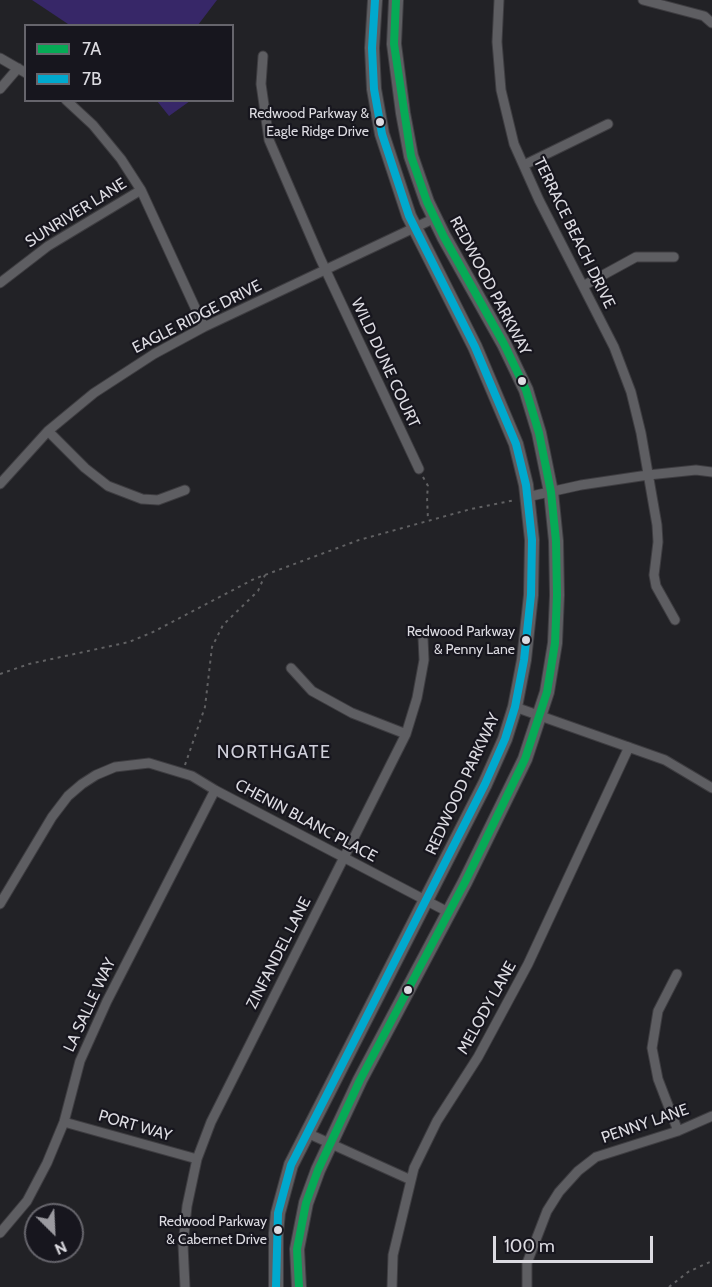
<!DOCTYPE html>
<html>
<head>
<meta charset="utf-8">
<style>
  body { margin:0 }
  #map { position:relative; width:712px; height:1287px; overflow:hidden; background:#222226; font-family:Cabin,sans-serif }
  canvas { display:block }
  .legend { position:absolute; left:24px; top:24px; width:210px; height:78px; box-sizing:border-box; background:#17161e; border:2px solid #66656c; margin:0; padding:8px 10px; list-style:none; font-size:18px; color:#dcdbe1 }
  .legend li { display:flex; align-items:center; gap:12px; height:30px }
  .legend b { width:30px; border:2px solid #66656c }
  .north { position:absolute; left:24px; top:1203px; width:60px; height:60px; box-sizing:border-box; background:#17161e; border:2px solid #66656c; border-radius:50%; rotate:156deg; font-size:16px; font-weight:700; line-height:24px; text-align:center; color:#dcdbe1 }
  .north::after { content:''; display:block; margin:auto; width:21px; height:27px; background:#9b9aa0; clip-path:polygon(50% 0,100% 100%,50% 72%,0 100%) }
  .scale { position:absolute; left:493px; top:1236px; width:160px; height:27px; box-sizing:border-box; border:3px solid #dcdbe1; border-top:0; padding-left:8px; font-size:18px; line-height:21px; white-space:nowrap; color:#dcdbe1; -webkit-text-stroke:4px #17161e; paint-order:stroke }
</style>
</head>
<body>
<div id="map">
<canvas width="712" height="1287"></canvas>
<ul class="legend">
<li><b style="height:8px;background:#06aa56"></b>7A</li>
<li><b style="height:8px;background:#00a9ce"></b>7B</li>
</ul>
<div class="north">N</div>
<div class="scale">100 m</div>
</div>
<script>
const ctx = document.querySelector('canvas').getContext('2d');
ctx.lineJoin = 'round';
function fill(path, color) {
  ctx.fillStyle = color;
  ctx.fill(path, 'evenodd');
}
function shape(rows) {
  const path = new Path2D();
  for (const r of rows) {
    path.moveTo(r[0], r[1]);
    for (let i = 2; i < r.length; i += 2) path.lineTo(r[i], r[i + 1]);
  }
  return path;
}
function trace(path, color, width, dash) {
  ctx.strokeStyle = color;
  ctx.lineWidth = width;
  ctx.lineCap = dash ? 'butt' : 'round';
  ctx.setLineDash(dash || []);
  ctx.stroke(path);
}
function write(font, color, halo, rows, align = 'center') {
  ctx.font = font + ' Cabin,sans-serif';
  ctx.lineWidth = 4.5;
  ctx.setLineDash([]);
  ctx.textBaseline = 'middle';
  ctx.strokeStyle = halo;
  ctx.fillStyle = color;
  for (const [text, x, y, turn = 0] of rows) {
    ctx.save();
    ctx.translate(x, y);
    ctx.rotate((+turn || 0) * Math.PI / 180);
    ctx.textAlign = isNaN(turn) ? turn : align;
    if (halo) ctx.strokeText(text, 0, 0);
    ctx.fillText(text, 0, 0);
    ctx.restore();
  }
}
const green = shape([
  [32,0,217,0,198,25,71,26],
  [190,101,169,116,157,101,190,100]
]);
const path = shape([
  [423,477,428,486,427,497,428,520],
  [0,674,29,664,129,642,153,632,254,579,359,540,471,509,515,500],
  [185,765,205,707,212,647,223,625,258,591,265,575],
  [669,1287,688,1272,712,1261]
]);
const street = shape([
  [499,0,497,42,501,90,514,144,539,200,614,347,631,392,641,433,657,525,658,542,654,575,656,586,675,620],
  [643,0,704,16,712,23],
  [263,56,261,84,269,140,320,258,419,469],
  [0,58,26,73],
  [0,89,18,68],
  [66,100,93,125,121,159,141,190,204,327],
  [524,165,608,124],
  [0,283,48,246,141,190],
  [583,286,636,257,674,257],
  [48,431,85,468,108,486,142,499,158,500,185,490],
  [0,484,48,431,94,393,154,354,204,327,435,218],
  [527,497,581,485,648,475,696,470,712,472],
  [291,668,312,691,352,713,406,734],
  [515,707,665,760,712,788],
  [0,904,52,817,68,796,82,784,96,775,115,767,149,763,192,776,215,790,448,912],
  [677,974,658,1011,652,1048,658,1079,678,1131],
  [64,1122,197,1159],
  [307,1133,411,1180],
  [0,1233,27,1201,47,1163,64,1122,80,1061,107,1001,215,790],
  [185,1287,183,1245,187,1206,197,1159,211,1122,406,734,417,698,424,660,423,638],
  [392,1287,393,1255,414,1168,437,1121,478,1057,528,964,629,747],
  [527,1287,527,1263,547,1211,559,1192,578,1171,596,1157,678,1131,712,1116]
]);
const secondary = shape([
  [276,1287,276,1233,278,1213,291,1165,485,784,505,739,515,707,524,660,531,595,532,540,526,485,516,444,475,347,409,216,382,134,374,89,372,48,375,0],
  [299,1287,297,1249,306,1203,318,1170,360,1080,465,882,525,759,547,692,555,643,557,595,556,541,551,492,539,433,526,390,504,344,444,237,427,202,411,156,403,113,394,44,396,0]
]);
const bus1 = shape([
  [299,1287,297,1249,306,1203,318,1170,360,1080,465,882,525,759,547,692,555,643,557,595,556,541,551,492,539,433,526,390,504,344,444,237,427,202,411,156,394,44,396,0]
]);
const bus2 = shape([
  [276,1287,278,1213,291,1165,485,784,505,739,515,707,524,660,531,595,532,540,526,485,516,444,475,347,409,216,382,134,374,89,372,48,375,0]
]);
const markers = [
  [380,122,5,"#dcdbe1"],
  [522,381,5,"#dcdbe1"],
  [526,640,5,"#dcdbe1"],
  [408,990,5,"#dcdbe1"],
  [278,1230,5,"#dcdbe1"]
];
const busNames = [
  ["Redwood Parkway &",369,114],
  ["Eagle Ridge Drive",369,132],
  ["Redwood Parkway",515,632],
  ["& Penny Lane",515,650],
  ["Redwood Parkway",267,1222],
  ["& Cabernet Drive",267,1240]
];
const streetNames = [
  ["SUNRIVER LANE",76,213,-32],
  ["TERRACE BEACH DRIVE",574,233,64],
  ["REDWOOD PARKWAY",490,286,62],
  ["EAGLE RIDGE DRIVE",197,317,-27],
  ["WILD DUNE COURT",385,363,65],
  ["REDWOOD PARKWAY",463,784,-65],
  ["CHENIN BLANC PLACE",306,821,28],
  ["ZINFANDEL LANE",279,953,-63],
  ["LA SALLE WAY",90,1005,-65],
  ["MELODY LANE",487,1008,-61],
  ["PENNY LANE",645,1124,-19],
  ["PORT WAY",135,1126,16]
];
const neighbourhoodNames = [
  ["NORTHGATE",274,753]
];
fill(green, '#372768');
trace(street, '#3e3d41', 11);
trace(secondary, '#3e3d41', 16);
trace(path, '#616163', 2, [3, 4.5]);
trace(street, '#5e5e62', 9);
trace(secondary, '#5e5e62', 14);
trace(bus1, '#06aa56', 8);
trace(bus2, '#00a9ce', 8);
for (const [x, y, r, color] of markers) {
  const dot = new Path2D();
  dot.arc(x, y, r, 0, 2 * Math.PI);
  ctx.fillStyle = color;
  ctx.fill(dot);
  trace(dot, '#17161e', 2);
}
write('14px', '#dcdbe1', '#17161e', busNames, 'right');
write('16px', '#dcdbe1', '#17161e', streetNames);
ctx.letterSpacing = '1.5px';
write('18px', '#d0d0db', '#17161e', neighbourhoodNames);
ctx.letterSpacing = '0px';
</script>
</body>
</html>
